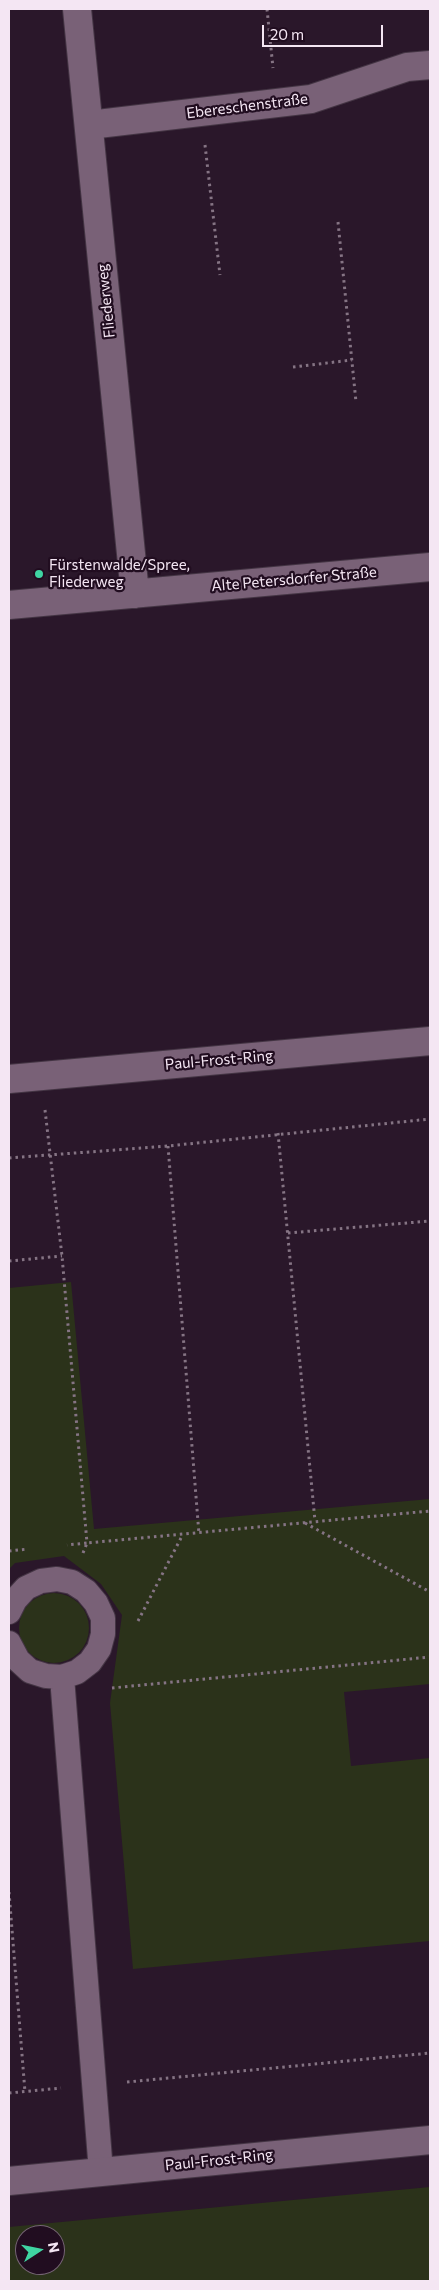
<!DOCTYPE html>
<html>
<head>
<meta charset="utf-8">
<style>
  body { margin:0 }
  #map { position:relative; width:439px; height:2290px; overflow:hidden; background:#2a172a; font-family:Commissioner,sans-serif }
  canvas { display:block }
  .frame { position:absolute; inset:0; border:10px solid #f4e6f3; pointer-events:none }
  .north { position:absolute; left:15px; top:2225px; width:50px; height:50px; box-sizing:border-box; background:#210d20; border:1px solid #756474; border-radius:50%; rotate:79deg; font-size:14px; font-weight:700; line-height:20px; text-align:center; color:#f4e6f3 }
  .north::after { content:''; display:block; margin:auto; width:18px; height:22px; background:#3fd4a2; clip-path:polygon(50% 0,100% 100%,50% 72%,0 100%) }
  .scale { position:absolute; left:262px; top:25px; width:121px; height:22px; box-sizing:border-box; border:2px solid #f4e6f3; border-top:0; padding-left:6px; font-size:15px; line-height:18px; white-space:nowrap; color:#f4e6f3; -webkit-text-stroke:4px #210d20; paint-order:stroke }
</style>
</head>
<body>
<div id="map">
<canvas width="439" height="2290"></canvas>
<div class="frame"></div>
<div class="north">N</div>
<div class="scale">20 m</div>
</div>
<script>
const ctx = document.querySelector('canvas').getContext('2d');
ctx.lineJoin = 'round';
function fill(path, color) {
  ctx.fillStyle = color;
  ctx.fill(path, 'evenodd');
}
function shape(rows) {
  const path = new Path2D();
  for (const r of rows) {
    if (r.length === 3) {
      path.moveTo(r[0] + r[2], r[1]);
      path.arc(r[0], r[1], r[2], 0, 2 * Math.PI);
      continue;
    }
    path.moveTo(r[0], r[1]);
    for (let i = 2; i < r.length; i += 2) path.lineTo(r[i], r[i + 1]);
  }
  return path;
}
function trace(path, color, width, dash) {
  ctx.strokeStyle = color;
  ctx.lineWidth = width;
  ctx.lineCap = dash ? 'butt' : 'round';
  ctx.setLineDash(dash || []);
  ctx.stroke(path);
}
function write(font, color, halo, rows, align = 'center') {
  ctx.font = font + ' Commissioner,sans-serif';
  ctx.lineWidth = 4.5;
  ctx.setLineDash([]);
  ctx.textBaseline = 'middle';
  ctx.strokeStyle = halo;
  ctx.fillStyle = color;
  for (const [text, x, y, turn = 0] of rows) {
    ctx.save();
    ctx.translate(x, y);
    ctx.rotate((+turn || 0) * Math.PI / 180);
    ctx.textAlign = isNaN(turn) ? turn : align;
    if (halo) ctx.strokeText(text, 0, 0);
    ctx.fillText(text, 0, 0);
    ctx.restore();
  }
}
const green = shape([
  [71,1282,94,1529,430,1499,430,1684,344,1692,351,1766,430,1758,430,1941,133,1969,110,1703,122,1615,101,1584,64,1556,15,1563,9,1569,9,1288],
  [54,1628,35],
  [430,2187,430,2281,9,2281,9,2227],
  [25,2235,55,2235,55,2265,25,2265]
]);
const path = shape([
  [267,9,273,68],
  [205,145,220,275],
  [338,222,356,402],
  [293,367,352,360],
  [45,1110,62,1256,87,1543,67,1545],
  [278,1133,315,1521],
  [168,1146,199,1534],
  [9,1158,168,1146,430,1119],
  [288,1233,430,1221],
  [9,1261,62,1256],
  [305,1523,430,1592],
  [9,1551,28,1549],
  [83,1553,87,1543,430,1511],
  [138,1621,182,1536],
  [112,1688,430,1657],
  [9,1892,25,2092],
  [127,2082,430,2053],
  [9,2093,61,2088]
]);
const lane = shape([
  [9,1612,15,1600,26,1588,41,1581,57,1579,72,1582,86,1591,96,1603,103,1618,103,1634,99,1649,90,1662,77,1672,62,1677,46,1676,30,1671,18,1660,9,1643],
  [62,1677,101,2172]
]);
const street = shape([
  [77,9,135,594],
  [89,125,311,99,407,67,430,65],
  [9,605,430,567],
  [9,1079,430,1041],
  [9,2181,430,2140]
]);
const markers = [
  [39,574,5,"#3fd4a2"]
];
const streetNames = [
  ["Ebereschenstraße",247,106,-7],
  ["Fliederweg",106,301,-96],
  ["Alte Petersdorfer Straße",294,579,-5],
  ["Paul-Frost-Ring",219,1060,-5],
  ["Paul-Frost-Ring",219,2160,-6]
];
const poiNames = [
  ["Fürstenwalde/Spree,",49,565],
  ["Fliederweg",49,582]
];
fill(green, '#2b321a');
trace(lane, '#443544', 26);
trace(street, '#443544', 30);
trace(path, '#857484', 3, [2.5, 4]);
trace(lane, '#796177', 24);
trace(street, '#796177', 28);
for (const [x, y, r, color] of markers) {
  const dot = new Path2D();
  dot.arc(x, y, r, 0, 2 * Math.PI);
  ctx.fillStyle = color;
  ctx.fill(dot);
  trace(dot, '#210d20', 2);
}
write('15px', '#f4e6f3', '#210d20', streetNames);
write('15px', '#f4e6f3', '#210d20', poiNames, 'left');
</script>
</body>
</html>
